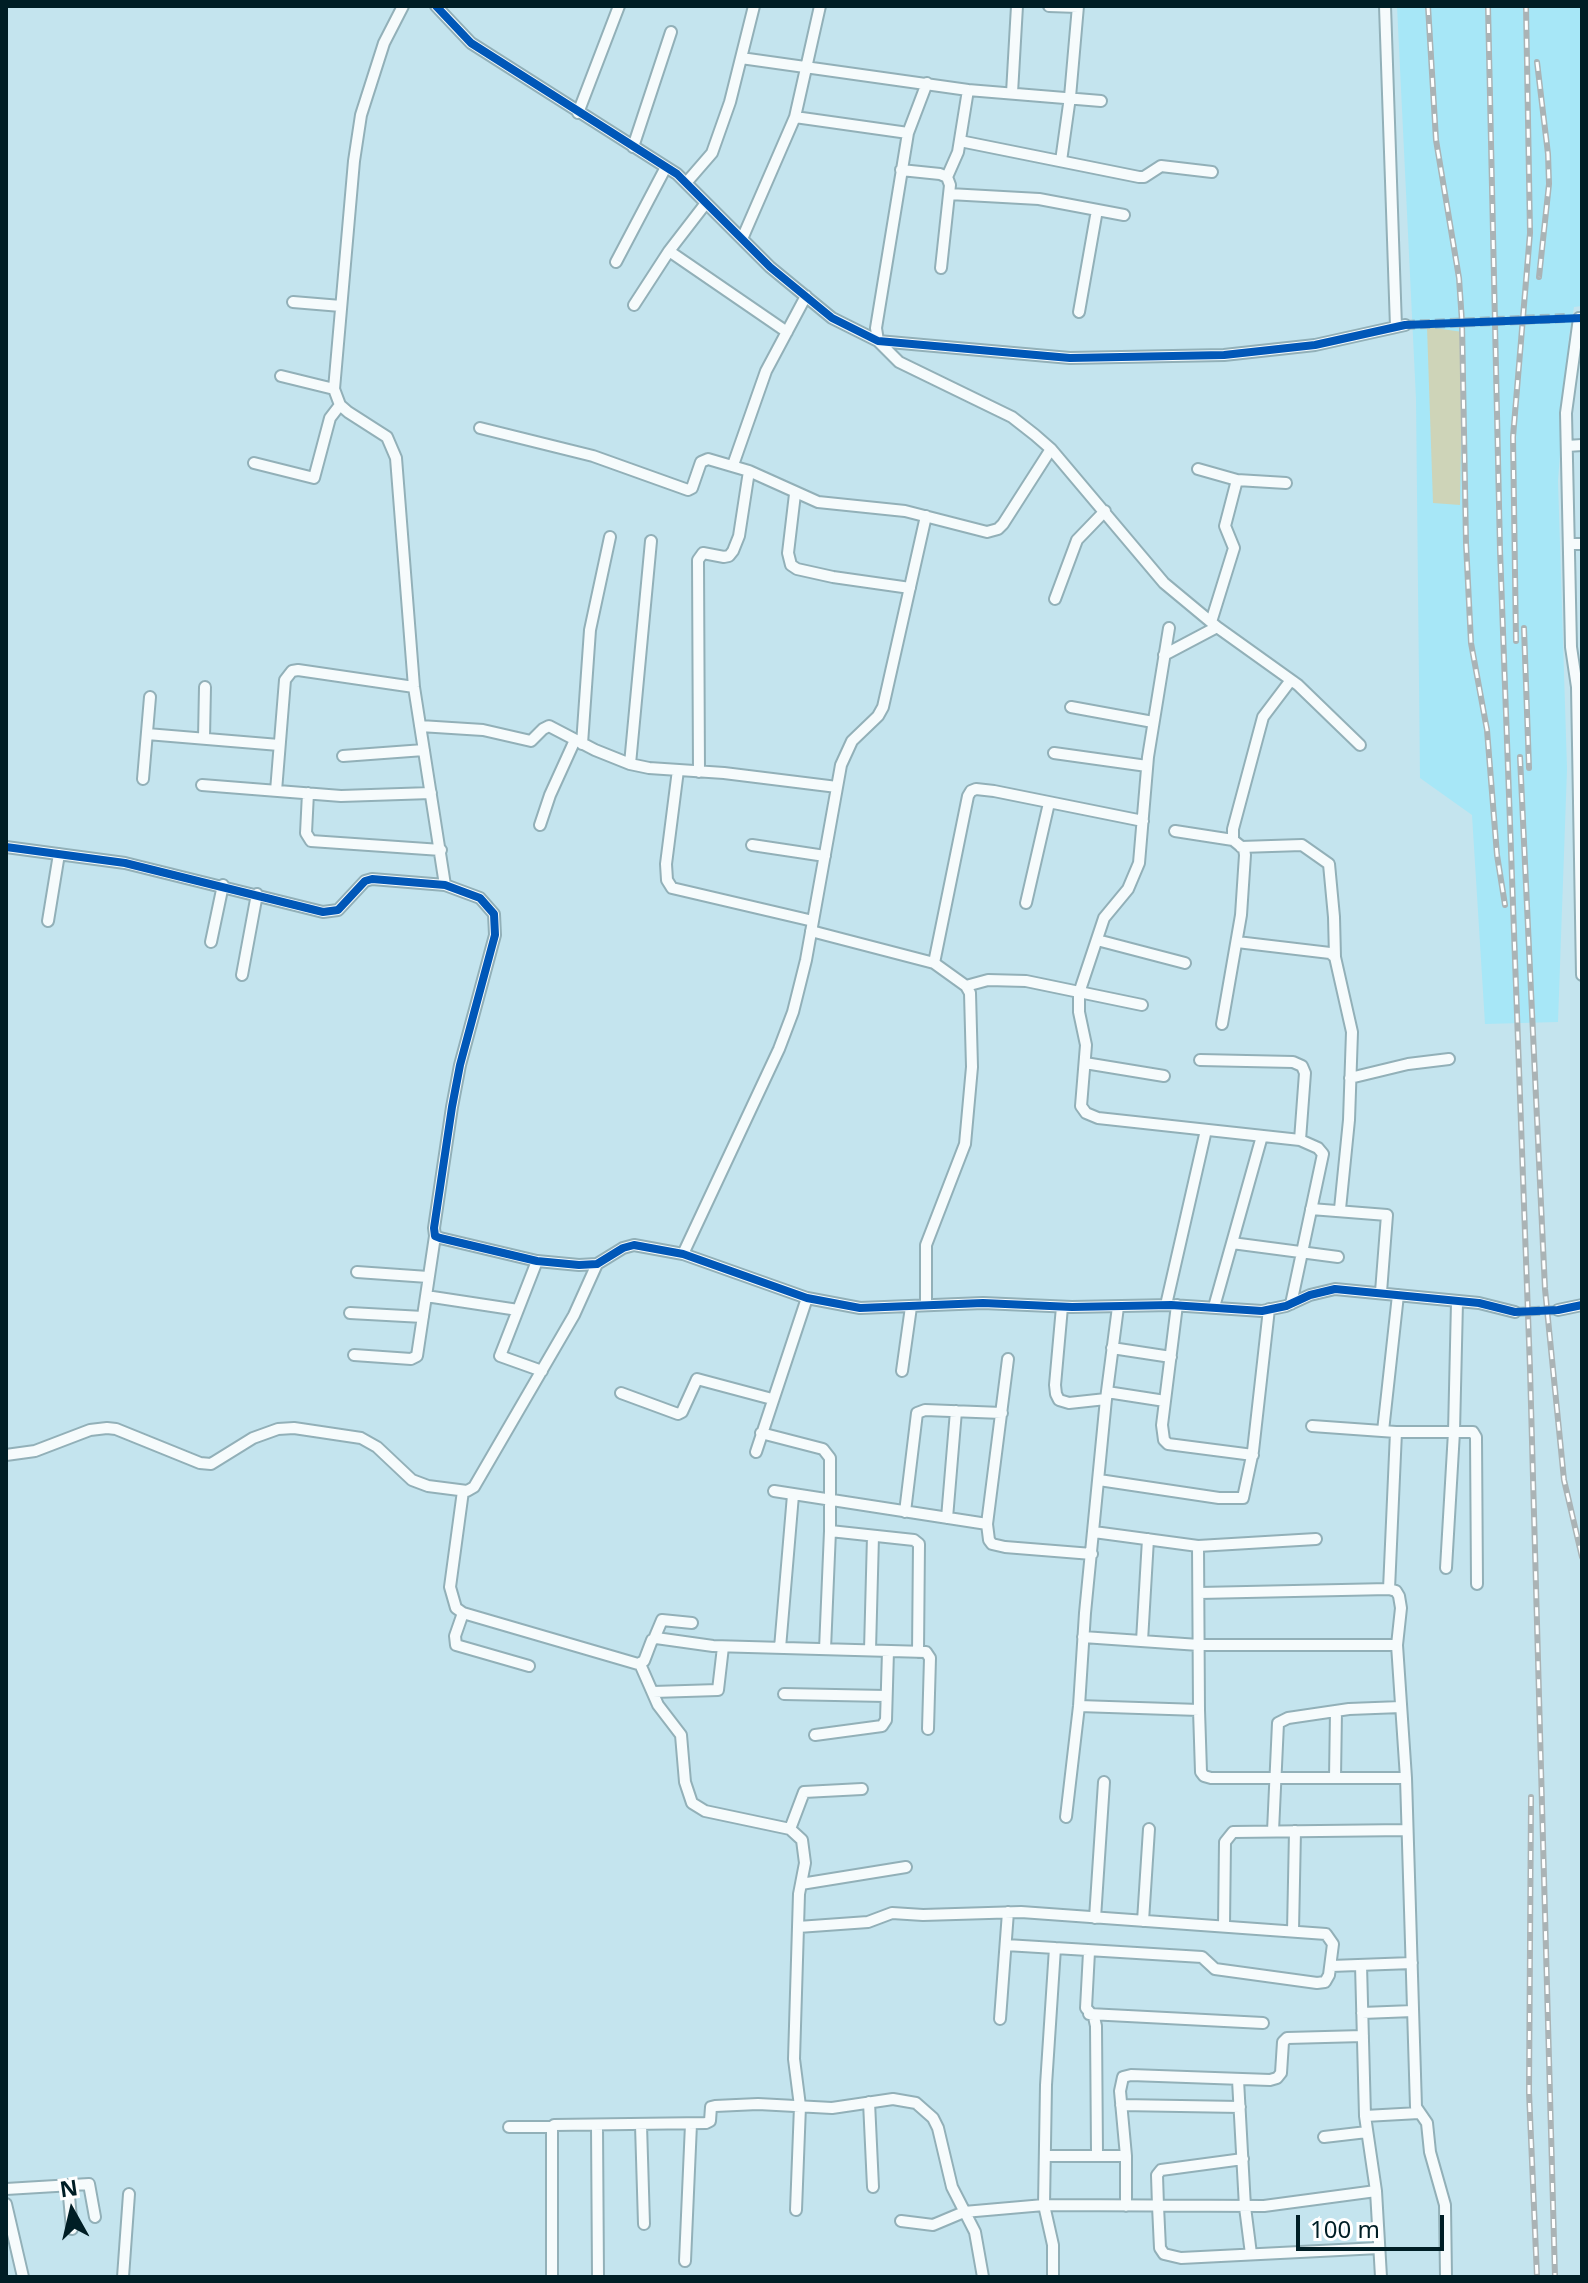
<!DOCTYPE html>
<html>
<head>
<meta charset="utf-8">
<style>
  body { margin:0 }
  #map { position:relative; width:1588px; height:2283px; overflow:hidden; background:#c4e4ee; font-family:"Noto Sans",sans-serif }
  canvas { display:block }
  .frame { position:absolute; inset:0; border:8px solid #001e25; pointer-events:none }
  .north { position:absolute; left:32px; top:2171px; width:80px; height:80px; -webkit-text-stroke:6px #fff; paint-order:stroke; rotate:352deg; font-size:22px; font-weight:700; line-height:32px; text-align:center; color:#001e25 }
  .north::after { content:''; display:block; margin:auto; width:28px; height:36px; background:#001e25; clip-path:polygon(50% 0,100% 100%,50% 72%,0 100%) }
  .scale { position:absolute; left:1296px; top:2215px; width:148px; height:36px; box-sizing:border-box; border:4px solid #001e25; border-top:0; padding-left:10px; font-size:24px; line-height:28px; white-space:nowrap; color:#001e25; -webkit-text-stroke:6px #fff; paint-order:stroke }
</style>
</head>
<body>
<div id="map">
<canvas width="1588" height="2283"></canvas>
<div class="frame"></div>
<div class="north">N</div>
<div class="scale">100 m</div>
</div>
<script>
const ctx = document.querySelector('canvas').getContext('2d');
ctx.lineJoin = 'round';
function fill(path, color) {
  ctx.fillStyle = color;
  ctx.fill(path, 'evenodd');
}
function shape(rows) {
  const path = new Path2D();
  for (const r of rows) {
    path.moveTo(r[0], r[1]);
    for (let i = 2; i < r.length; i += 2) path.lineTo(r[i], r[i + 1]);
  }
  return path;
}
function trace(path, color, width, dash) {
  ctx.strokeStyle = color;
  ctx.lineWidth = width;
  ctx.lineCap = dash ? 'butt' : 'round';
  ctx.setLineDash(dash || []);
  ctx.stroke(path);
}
const built = shape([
  [1397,6,1582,6,1582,306,1574,307,1569,336,1558,481,1567,769,1558,1022,1485,1024,1472,815,1420,778,1416,399]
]);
const green = shape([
  [1427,327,1463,332,1460,505,1433,503]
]);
const minorTunnel = shape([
  [1405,325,1565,318],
  [1515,1312,1558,1310]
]);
const minor = shape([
  [403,6,384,43,361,115,354,161,334,389,340,405,348,412,387,437,396,458,414,687,445,885],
  [436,6,471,43,677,174,770,267,832,318,878,341,1070,358,1224,355,1315,345,1405,325],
  [1049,6,1078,7],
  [1385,6,1396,327],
  [741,58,968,90,1101,101],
  [927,83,908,133,876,328,878,341,899,362,1012,417,1035,435,1051,449,1164,583,1217,627,1298,685,1360,745],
  [1012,93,1017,6],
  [578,113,619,6],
  [795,117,908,133],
  [960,141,1139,177,1144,177,1161,166,1212,172],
  [633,147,671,32],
  [1061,161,1070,97,1078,6],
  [901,170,940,174,947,177,950,185,941,268],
  [947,177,958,152,968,90],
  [686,183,712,153,730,102,754,6],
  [949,194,1039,199,1124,215],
  [742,239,795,117,820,6],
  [669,251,787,332],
  [616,262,666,167],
  [293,302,341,306],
  [634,305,669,251,706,203],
  [1079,312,1097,210],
  [1579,318,1566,413,1571,647,1577,687,1582,975],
  [281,376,334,389],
  [480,428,593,456,688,490,692,488,701,462,708,459,749,471,818,502,905,511,987,532,998,529,1003,524,1051,449],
  [1567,446,1582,445],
  [254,463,314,478,330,418,340,405],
  [733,465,766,371,806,296],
  [1198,469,1237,480,1286,483],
  [795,494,788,553,791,565,797,569,833,577,910,588],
  [1569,544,1582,544],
  [1055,599,1077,540,1105,511],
  [1211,622,1234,548,1225,526,1237,480],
  [1169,628,1148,757,1139,863,1128,889,1104,918,1079,993,1079,1012,1086,1045,1081,1106,1086,1113,1098,1118,1300,1140,1318,1148,1323,1154,1291,1304],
  [1164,655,1217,627],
  [1071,707,1153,722],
  [420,726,483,730,531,741,543,729,549,726,595,750,630,764,649,768,724,773,837,787],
  [147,734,279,745],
  [204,738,205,687],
  [582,744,590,630,610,537],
  [1054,753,1147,766],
  [343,756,424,750],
  [630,764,651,541],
  [678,770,666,864,667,880,672,888,813,921],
  [699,772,698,560,703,553,724,557,729,556,733,551,739,536,749,471],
  [143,779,150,697],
  [202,785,341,796,431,793],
  [276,791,285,680,292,671,298,670,414,687],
  [308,793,306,833,311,841,441,850],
  [540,825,550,795,575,740],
  [1175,831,1233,840],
  [752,845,825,856],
  [6,847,125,863,323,912,338,910,365,881,372,879,445,885,480,898,494,914,495,935,460,1065,452,1107,434,1228,435,1236,440,1238,537,1261,579,1265,597,1264,623,1248,634,1245,683,1254,807,1298,860,1308,983,1303,1072,1307,1171,1305,1262,1311,1286,1306,1310,1295,1335,1289,1479,1303,1515,1312],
  [1241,847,1302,845,1329,864,1334,917,1335,957],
  [1026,903,1049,803],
  [48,921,59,854],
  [811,931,934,963,966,986,970,993,972,1067,965,1144,926,1245,926,1305],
  [1097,940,1185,963],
  [211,942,223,885],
  [1237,942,1330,953,1335,957,1352,1032,1349,1120,1340,1209],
  [934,963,968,796,971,791,976,789,994,791,1143,821],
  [242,975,257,894],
  [966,986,988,980,1026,981,1142,1005],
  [1222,1024,1241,915,1245,855,1244,849,1233,840,1233,829,1263,717,1291,680],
  [1200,1060,1293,1062,1302,1066,1305,1073,1300,1140],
  [1085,1063,1164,1076],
  [1350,1078,1408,1064,1449,1059],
  [1311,1209,1387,1215,1381,1292],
  [1232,1243,1338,1257],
  [683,1254,779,1049,793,1012,806,960,841,765,852,741,878,716,883,707,926,516],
  [537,1261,500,1356,542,1371],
  [357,1272,428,1277],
  [426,1296,518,1310],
  [1166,1305,1206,1130],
  [1177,1305,1162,1425,1164,1440,1168,1444,1253,1455],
  [1062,1307,1055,1385,1056,1394,1059,1400,1069,1403,1106,1399],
  [1214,1307,1262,1136],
  [1558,1310,1582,1305],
  [350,1313,423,1317],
  [1112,1348,1171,1357],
  [354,1355,411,1359,417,1356,435,1236],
  [1008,1359,987,1524,989,1540,992,1544,1005,1547,1092,1554],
  [902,1371,911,1307],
  [1107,1392,1165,1401],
  [621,1393,678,1414,682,1412,697,1379,772,1399],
  [1312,1426,1396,1432,1473,1432,1476,1437,1477,1584],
  [1383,1431,1398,1295],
  [761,1433,823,1449,830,1458,830,1531,825,1649],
  [756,1452,807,1298],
  [6,1455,35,1451,90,1430,107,1428,116,1429,200,1463,211,1464,253,1438,278,1429,294,1428,361,1438,377,1447,412,1480,428,1486,467,1491,474,1487,574,1315,597,1264],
  [1099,1480,1219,1498,1243,1498,1253,1451,1269,1309],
  [463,1491,450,1587,456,1608,463,1613,638,1664,644,1661,652,1640,656,1638,713,1646,926,1652,930,1658,928,1729],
  [774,1491,987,1524],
  [905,1512,917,1413,925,1410,1002,1413],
  [947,1518,956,1411],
  [830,1531,914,1540,919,1544,918,1652],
  [1094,1532,1198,1546,1316,1539],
  [1198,1546,1199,1710,1201,1772,1204,1776,1211,1778,1406,1778],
  [1446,1568,1454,1432,1457,1302],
  [1389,1589,1396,1432],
  [1199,1593,1389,1589,1396,1591,1399,1596,1401,1608,1397,1645,1406,1778,1416,2107,1427,2123,1430,2152,1445,2205,1446,2277],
  [463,1613,455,1636,456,1645,529,1666],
  [1083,1637,1199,1645,1397,1645],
  [654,1639,662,1620,692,1623],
  [1142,1641,1148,1539],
  [780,1648,793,1495],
  [870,1650,873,1536],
  [640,1664,658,1705,681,1735,685,1782,692,1803,705,1811,790,1829,802,1840,805,1863,799,1894,794,2059,800,2106,796,2210],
  [653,1692,718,1690,723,1647],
  [784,1694,886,1696],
  [1079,1706,1199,1710],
  [815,1735,882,1726,886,1720,888,1651],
  [1335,1778,1336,1711],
  [1066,1817,1079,1706,1085,1613,1106,1399,1118,1307],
  [790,1829,804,1792,862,1789],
  [1273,1831,1278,1723,1288,1718,1349,1709,1401,1707],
  [801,1884,906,1867],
  [1095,1918,1104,1782],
  [1143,1921,1149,1829],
  [1224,1926,1225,1842,1233,1832,1407,1830],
  [798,1927,868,1922,892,1913,923,1915,1021,1912,1326,1934,1333,1944,1329,1975,1325,1982,1317,1983,1215,1969,1202,1957,1006,1945],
  [1293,1931,1295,1831],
  [1089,1952,1086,2008,1094,2017,1096,2026,1097,2154],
  [1361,1965,1365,2116,1376,2191,1381,2277],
  [1331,1966,1412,1963],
  [1362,2013,1413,2011],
  [1089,2014,1263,2023],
  [1000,2019,1008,1912],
  [1238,2080,1245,2207,1251,2254],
  [869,2102,873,2187],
  [1121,2105,1240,2107],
  [1365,2116,1419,2113],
  [641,2125,644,2224],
  [597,2126,598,2277],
  [509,2127,552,2127],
  [1324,2137,1367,2132],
  [1045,2156,1126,2156],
  [1243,2159,1161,2170,1157,2175,1158,2206,1160,2248,1164,2254,1181,2258,1379,2248],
  [68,2185,72,2229],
  [6,2189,89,2184,95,2217],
  [6,2204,23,2277],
  [1126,2206,1126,2156,1120,2091,1123,2077,1131,2075,1270,2080,1277,2078,1281,2073,1283,2042,1287,2038,1363,2036],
  [901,2221,933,2225,964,2212,1044,2205,1264,2206,1376,2191],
  [685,2261,691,2124],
  [123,2277,129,2194],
  [552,2277,552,2127,554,2125,706,2123,710,2121,711,2107,715,2106,758,2104,832,2108,893,2099,916,2103,933,2118,938,2128,952,2187,975,2232,983,2277],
  [1053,2277,1053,2245,1044,2205,1046,2085,1055,1948]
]);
const rail = shape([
  [1428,6,1436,140,1459,278,1462,322,1466,543,1471,643,1487,730,1497,855,1505,905],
  [1488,6,1500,550,1530,1369,1555,2277],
  [1537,62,1548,154,1549,184,1539,277],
  [1524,628,1529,768],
  [1516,641,1513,437,1530,233,1526,6],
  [1520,757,1545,1289,1564,1480,1582,1557],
  [1531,1797,1529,2092,1537,2277]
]);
const cycleway = shape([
  [436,6,471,43,677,174,770,267,832,318,878,341,1070,358,1224,355,1315,345,1405,325,1582,318],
  [6,847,125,863,323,912,338,910,365,881,372,879,445,885,480,898,494,914,495,935,460,1065,452,1107,434,1228,435,1236,440,1238,537,1261,579,1265,597,1264,623,1248,634,1245,683,1254,807,1298,860,1308,983,1303,1072,1307,1171,1305,1262,1311,1286,1306,1310,1295,1335,1289,1479,1303,1515,1312,1558,1310,1582,1305]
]);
fill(built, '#a7e7f7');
fill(green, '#ced4b8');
trace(minorTunnel, '#9dbcc6', 10, [10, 5]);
trace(minor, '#92b0b8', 14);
trace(minor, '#f6fbfc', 10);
trace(rail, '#aab3b5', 6);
trace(rail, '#fff', 3, [9]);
trace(cycleway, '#0057b8', 8);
</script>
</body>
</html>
